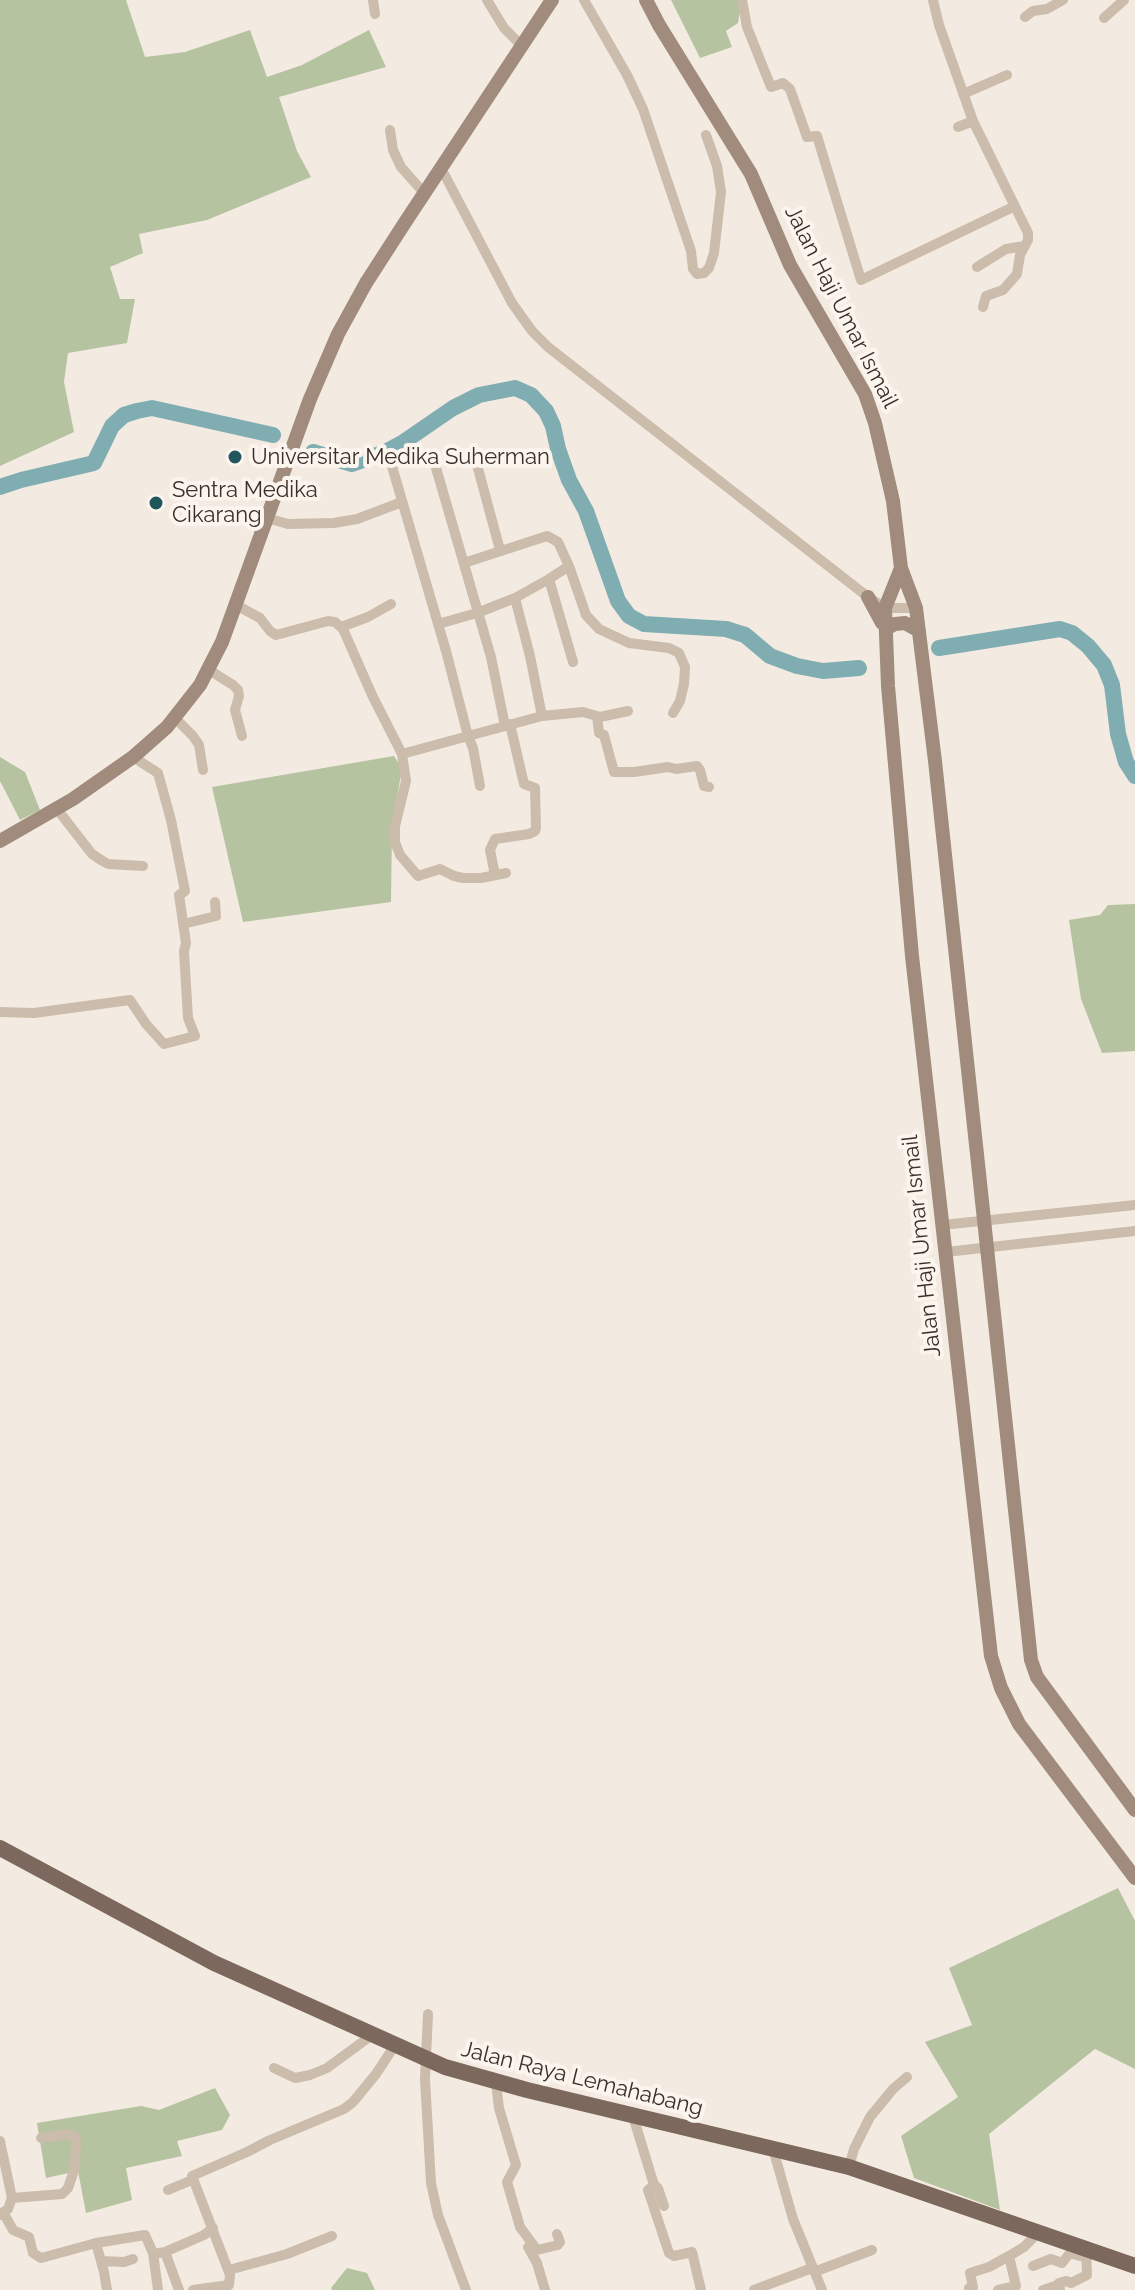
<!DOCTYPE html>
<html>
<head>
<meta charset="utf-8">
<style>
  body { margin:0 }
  canvas { display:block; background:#f3ebe1 }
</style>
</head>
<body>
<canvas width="1135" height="2290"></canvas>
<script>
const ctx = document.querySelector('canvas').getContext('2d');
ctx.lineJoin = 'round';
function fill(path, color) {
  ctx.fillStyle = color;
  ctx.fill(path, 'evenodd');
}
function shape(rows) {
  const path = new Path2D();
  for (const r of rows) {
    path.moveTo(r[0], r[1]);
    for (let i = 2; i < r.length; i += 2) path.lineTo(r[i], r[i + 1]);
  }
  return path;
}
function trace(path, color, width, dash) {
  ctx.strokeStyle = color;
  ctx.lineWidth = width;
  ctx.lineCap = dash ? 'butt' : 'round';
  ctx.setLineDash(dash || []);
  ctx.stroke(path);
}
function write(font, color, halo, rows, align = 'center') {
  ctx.font = font + ' Raleway,sans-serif';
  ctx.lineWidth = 8;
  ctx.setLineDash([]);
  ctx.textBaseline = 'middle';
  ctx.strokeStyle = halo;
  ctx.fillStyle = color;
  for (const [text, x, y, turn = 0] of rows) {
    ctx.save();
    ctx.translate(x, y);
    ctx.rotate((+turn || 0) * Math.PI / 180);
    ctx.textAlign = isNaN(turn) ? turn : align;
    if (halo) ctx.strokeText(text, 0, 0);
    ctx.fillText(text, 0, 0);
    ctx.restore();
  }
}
const green = shape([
  [0,0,126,0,145,57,185,52,250,30,267,77,302,65,369,30,386,67,279,97,297,151,311,177,207,220,139,234,143,253,110,267,120,299,135,299,127,343,68,353,64,382,74,432,0,466],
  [671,0,739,0,741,4,738,23,726,31,732,47,700,58],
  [394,756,402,768,392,828,391,902,243,922,212,787],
  [0,757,25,772,40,810,20,820,0,781],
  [1135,904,1135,1051,1102,1053,1081,999,1069,920,1100,915,1108,905],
  [1118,1888,1135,1921,1135,2069,1095,2049,989,2134,1000,2210,914,2178,901,2136,958,2097,925,2042,972,2025,949,1968],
  [215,2088,230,2115,222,2130,177,2141,182,2156,126,2168,132,2200,86,2213,78,2171,46,2178,37,2123,141,2106,159,2110],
  [347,2268,367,2273,375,2290,332,2290,331,2288]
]);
const river = shape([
  [313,452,352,464,385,452,402,443,453,408,479,395,515,388,531,395,546,411,553,426,558,449,569,480,586,511,618,601,629,616,644,624,726,629,745,635,770,656,797,666,823,671,859,668],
  [0,487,21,480,94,463,112,426,124,415,137,411,152,408,273,435],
  [939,648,1060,629,1072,633,1088,646,1104,665,1112,685,1118,734,1126,762,1135,776]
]);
const minor = shape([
  [373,0,375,14],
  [487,0,504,28,522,46],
  [584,0,627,75,643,109,691,251,693,269,697,274,704,273,709,268,714,253,721,192,717,166,706,135],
  [742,0,747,27,771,87,783,83,790,89,807,137,817,136,861,280,1015,206],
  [933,0,939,25,973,121,1028,233,1028,240,1020,255,1017,274,1003,290,986,296,983,307],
  [1025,17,1033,11,1047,9,1063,0],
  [1104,18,1124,0],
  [963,94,1007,75],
  [958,127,973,121],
  [390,130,393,150,401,167,424,193],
  [441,168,512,303,532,331,548,347,868,597,885,608,916,608],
  [977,267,1006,249,1025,246],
  [434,461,491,657,505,726],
  [476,461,500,550],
  [391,463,446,651,468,736,473,748,480,786],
  [267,518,288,524,334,523,357,519,402,502],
  [569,566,586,615,599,629,629,643,669,648,679,653,685,667,684,684,680,701,673,713],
  [549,579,573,662],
  [515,598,530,656,542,716],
  [236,605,260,618,270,631,276,635,328,621,335,622,343,629,372,695,402,754,406,781,395,826,395,842,400,855,418,876,440,869,454,876,463,878,481,878,506,873],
  [438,624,477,613,515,598,549,579,569,566,558,542,547,536,464,563],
  [341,627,368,617,391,604],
  [209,670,233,685,238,690,239,696,235,710,242,736],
  [597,716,599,733,604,735,614,772,634,772,668,767,676,769,697,766,700,770,704,786,709,787],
  [175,718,193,736,199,745,203,770],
  [402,754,542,716,583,712,600,717,628,711],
  [57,809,92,854,101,860,108,864,143,866],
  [495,875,490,850,495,839,529,834,535,831,536,828,535,788,524,784,510,724],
  [183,924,216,916,215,902],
  [0,1012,34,1013,130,1000,146,1024,164,1044,195,1036,188,1018,184,951,186,943,179,895,185,891,171,820,158,773,133,757],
  [942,1225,1135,1205],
  [946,1252,1135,1231],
  [428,2014,425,2079,431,2183,438,2215,466,2290],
  [274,2068,295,2078,310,2075,327,2068,372,2035],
  [496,2083,499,2108,516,2165,507,2182,520,2227,537,2250,558,2245,560,2242,557,2234],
  [633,2116,654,2185,658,2188,664,2206],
  [0,2141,12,2198,8,2209,0,2215],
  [773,2149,793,2219,822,2290],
  [849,2167,854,2149,870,2117,893,2089,907,2077],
  [654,2185,648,2190,669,2253,674,2256,692,2252,701,2290],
  [168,2190,192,2180],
  [12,2198,62,2194,68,2188,75,2168,76,2141,74,2136,67,2134,41,2138],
  [3,2212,13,2230,29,2237,33,2253,41,2258,96,2243,145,2235,153,2253,158,2290],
  [96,2243,104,2272,107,2290],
  [528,2247,537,2263,545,2290],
  [165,2252,204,2235,213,2228],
  [159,2253,165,2252,179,2290],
  [102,2261,124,2262,133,2259],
  [1033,2266,1051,2259,1062,2263,1070,2253,1087,2258],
  [229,2270,287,2254,332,2236],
  [814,2272,872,2250],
  [969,2288,973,2287,970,2273,989,2267,1009,2256,1024,2247,1039,2232],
  [193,2290,229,2285,230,2275,192,2176,247,2152,270,2140,344,2109,353,2102,376,2074,395,2045],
  [754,2290,812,2268],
  [998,2290,1016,2286,1009,2256],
  [1043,2290,1058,2285],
  [1060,2290,1059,2283,1066,2281,1071,2283,1087,2275,1086,2249]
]);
const secondary = shape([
  [646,0,659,25,751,174,790,265,865,394,875,423,893,501,901,568,916,608,935,761,1031,1660,1037,1677,1135,1810],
  [901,568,885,608,888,686,912,956,991,1656,1001,1688,1019,1724,1135,1878],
  [868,597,882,623],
  [886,629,895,624,905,623,919,631],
  [0,841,73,799,133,757,167,727,200,685,222,642,310,399,338,334,366,283,404,224,552,0]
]);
const primary = shape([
  [0,1848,214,1963,445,2067,527,2090,849,2167,1135,2266]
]);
const markers = [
  [235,457,8,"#20565c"],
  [156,503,8,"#20565c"]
];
const streetNames = [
  ["Jalan Haji Umar Ismail",841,307,63],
  ["Jalan Haji Umar Ismail",922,1246,-96],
  ["Jalan Raya Lemahabang",582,2079,14]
];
const poiNames = [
  ["Universitar Medika Suherman",251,457],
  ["Sentra Medika",172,490],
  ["Cikarang",172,515]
];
fill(green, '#b6c3a0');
trace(river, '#80adb1', 16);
trace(minor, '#ccbcac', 10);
trace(secondary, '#a08b7d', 14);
trace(primary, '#7c685c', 16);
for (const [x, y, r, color] of markers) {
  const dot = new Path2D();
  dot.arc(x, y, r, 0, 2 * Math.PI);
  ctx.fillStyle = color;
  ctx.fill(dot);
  trace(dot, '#fbf5ee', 3);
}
write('22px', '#3a302b', '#fbf5ee', streetNames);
write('22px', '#3a302b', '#fbf5ee', poiNames, 'left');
</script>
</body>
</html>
